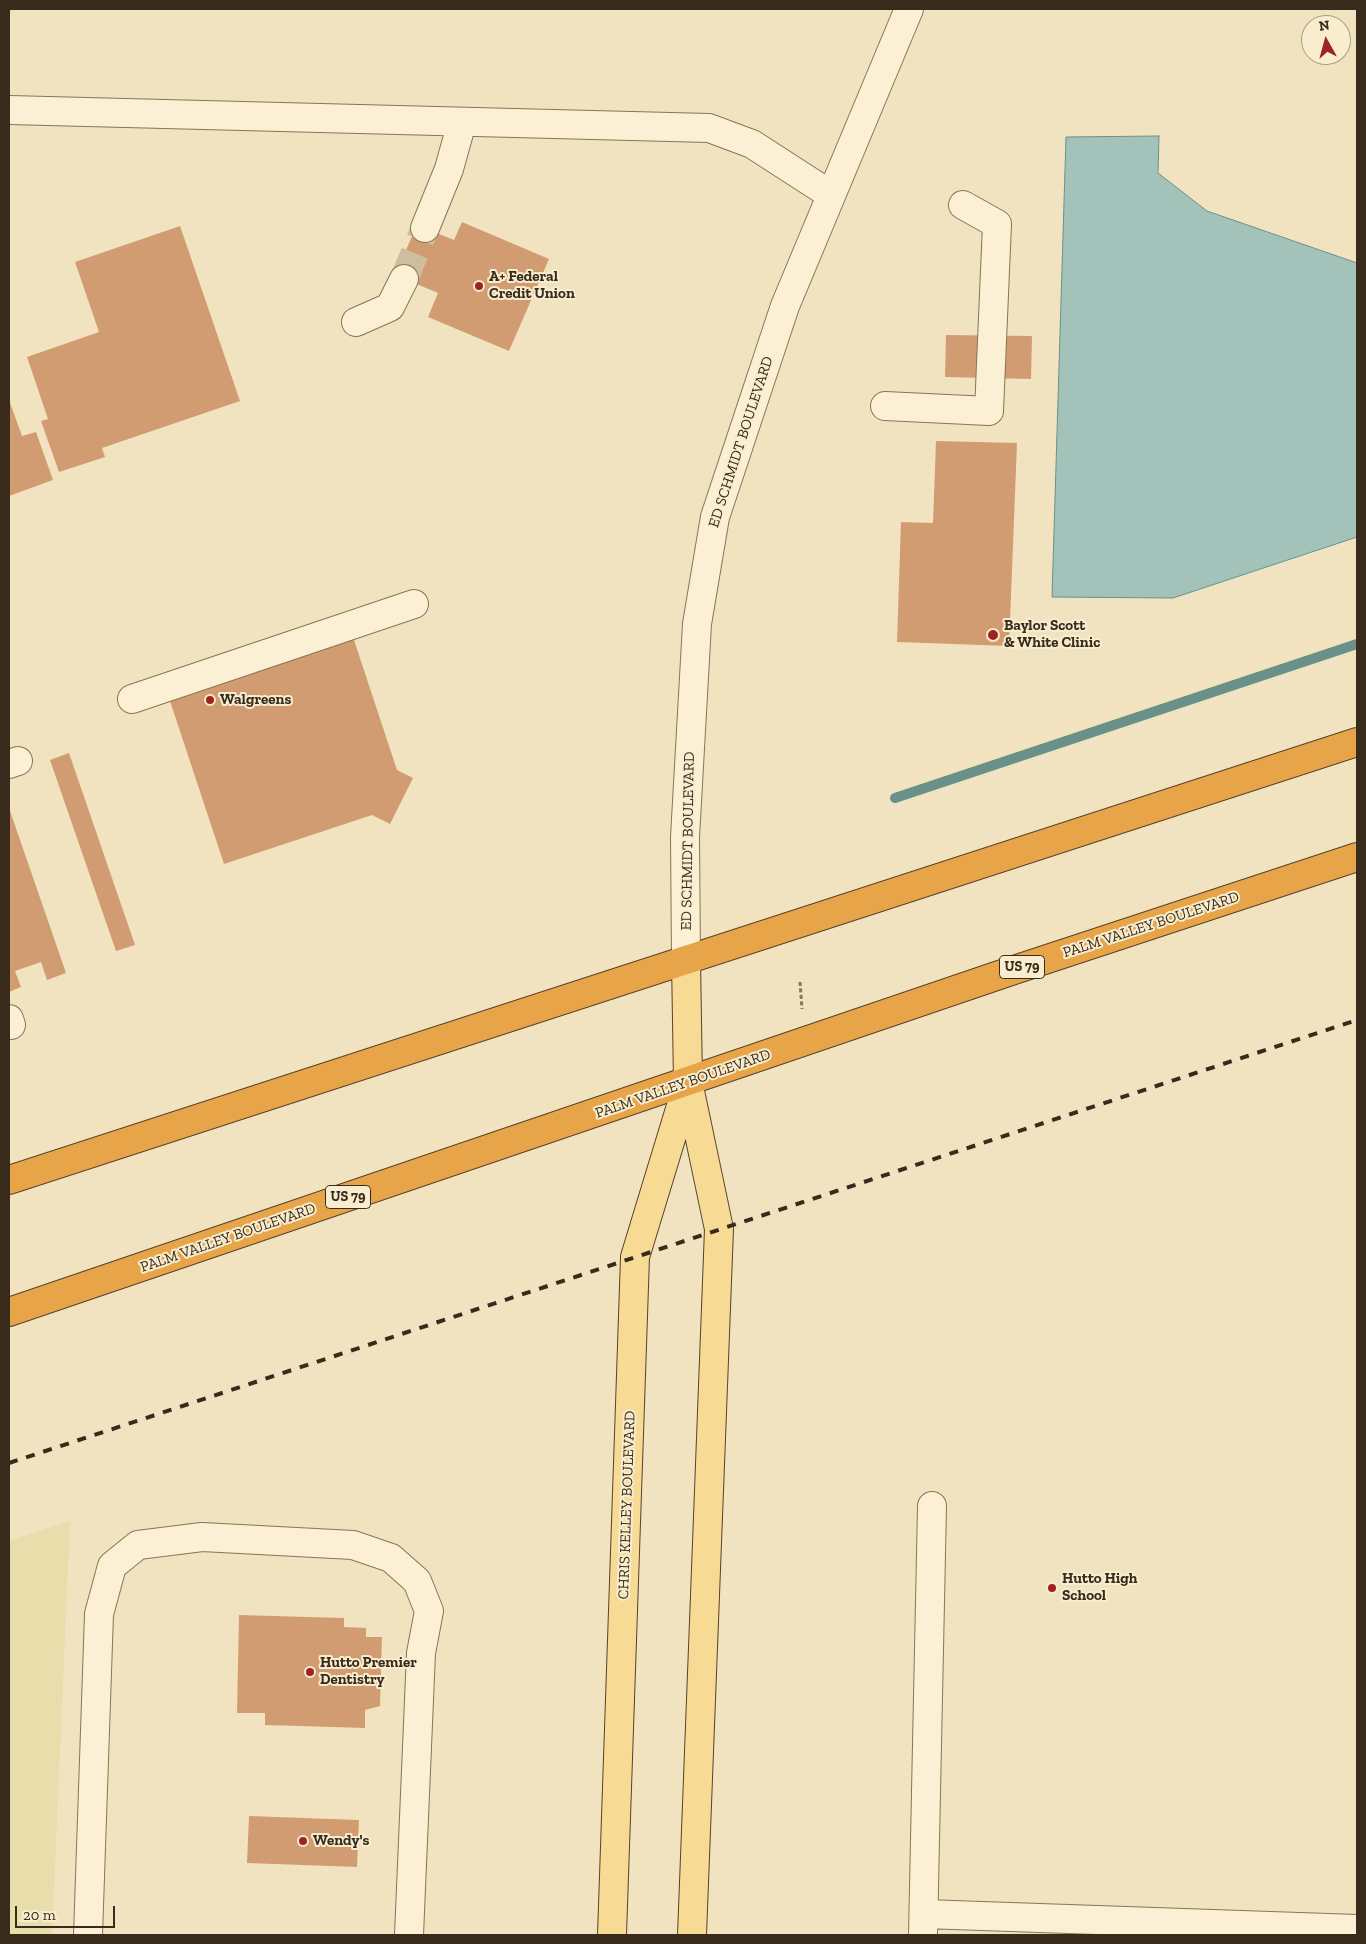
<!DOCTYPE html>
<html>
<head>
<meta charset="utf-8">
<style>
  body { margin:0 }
  #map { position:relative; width:1366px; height:1944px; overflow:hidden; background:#f1e3bf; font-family:"Zilla Slab",serif }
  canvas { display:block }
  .frame { position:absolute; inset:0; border:10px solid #392b1c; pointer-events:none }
  .north { position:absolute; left:1301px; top:15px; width:50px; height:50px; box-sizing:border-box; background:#f8edcf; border:1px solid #ac9f87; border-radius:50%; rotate:353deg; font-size:14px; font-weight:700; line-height:20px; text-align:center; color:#392b1c }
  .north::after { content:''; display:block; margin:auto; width:18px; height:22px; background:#9e2322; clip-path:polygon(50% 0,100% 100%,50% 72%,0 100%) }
  .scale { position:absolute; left:15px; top:1906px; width:100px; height:22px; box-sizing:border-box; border:2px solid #392b1c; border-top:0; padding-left:6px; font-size:15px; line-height:18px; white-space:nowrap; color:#392b1c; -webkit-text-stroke:4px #f8edcf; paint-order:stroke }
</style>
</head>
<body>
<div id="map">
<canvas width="1366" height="1944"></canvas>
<div class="frame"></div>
<div class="north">N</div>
<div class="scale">20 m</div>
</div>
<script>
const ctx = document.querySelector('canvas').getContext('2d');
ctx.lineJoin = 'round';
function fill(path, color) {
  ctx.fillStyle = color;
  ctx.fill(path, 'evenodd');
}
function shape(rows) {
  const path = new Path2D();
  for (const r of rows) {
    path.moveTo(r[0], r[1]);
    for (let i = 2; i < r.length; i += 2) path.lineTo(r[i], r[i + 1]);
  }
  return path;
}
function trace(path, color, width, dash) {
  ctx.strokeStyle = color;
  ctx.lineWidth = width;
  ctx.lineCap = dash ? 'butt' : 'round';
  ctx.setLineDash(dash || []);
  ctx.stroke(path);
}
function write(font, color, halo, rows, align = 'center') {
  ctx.font = font + ' "Zilla Slab",serif';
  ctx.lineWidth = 4;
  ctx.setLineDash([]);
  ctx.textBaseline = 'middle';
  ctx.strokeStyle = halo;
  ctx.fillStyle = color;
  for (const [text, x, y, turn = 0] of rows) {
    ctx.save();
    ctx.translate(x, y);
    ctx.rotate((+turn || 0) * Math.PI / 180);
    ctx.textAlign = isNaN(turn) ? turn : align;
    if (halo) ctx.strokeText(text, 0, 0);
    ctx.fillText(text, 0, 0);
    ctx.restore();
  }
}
const farmland = shape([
  [70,1521,52,1935,9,1935,9,1541]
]);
const water = shape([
  [1159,136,1158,173,1207,211,1357,263,1357,537,1173,598,1052,597,1066,137,1159,136]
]);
const stream = shape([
  [895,798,1357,644]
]);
const building = shape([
  [462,222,549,259,509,351,428,317,438,293,395,275,417,225,454,240],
  [180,226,240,401,102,448,105,457,59,472,41,421,48,419,27,357,99,332,75,262],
  [946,335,1032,336,1031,379,945,377],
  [9,400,22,436,36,432,53,480,9,496],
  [936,441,1017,443,1009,646,897,642,901,522,933,523],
  [352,634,397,770,413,778,390,824,372,815,224,864,168,695],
  [69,753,135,945,116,951,50,760],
  [9,808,66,973,47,980,41,962,15,971,21,987,9,992],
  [239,1615,344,1618,344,1627,366,1628,366,1637,382,1637,380,1706,365,1710,365,1728,265,1725,265,1713,237,1713],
  [249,1816,359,1820,357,1867,247,1863]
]);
const minorTunnel = shape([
  [404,279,425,228]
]);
const path = shape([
  [800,982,802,1009]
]);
const minor = shape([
  [9,110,709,128,752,144,831,195],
  [425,228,449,169,462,122],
  [356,322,390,307,404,279],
  [885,406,989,411,997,224,963,205],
  [132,699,414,604],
  [9,764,18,761],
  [686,960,685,837,697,624,715,517,785,306,909,9],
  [9,1019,11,1025],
  [924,1914,1357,1929],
  [88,1935,99,1614,112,1566,138,1545,202,1537,353,1545,391,1558,417,1581,429,1611,421,1653,409,1935],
  [923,1935,932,1506]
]);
const major = shape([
  [686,960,688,1082,719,1229,692,1935],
  [612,1935,635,1257,687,1086]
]);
const highway = shape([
  [9,1180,1357,742],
  [9,1312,1014,970,1357,857]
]);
const rail = shape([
  [9,1463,1357,1020]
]);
const markers = [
  [479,286,5,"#9e2322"],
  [993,635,6,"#9e2322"],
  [210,700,5,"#9e2322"],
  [1052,1588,5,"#9e2322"],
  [310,1672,5,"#9e2322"],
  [303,1841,5,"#9e2322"]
];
const shields = [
  [1022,967,45],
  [348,1197,45]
];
const shieldNames = [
  ["US 79",1022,967],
  ["US 79",348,1197]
];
const poiNames = [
  ["A+ Federal",489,277],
  ["Credit Union",489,294],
  ["Baylor Scott",1004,626],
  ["& White Clinic",1004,643],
  ["Walgreens",220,700],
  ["Hutto High",1062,1579],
  ["School",1062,1596],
  ["Hutto Premier",320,1663],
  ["Dentistry",320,1680],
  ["Wendy's",313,1841]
];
const streetNames = [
  ["ED SCHMIDT BOULEVARD",741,442,-72],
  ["ED SCHMIDT BOULEVARD",688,841,-89],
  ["PALM VALLEY BOULEVARD",1151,925,-18],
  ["PALM VALLEY BOULEVARD",683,1084,-19],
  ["PALM VALLEY BOULEVARD",228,1238,-19],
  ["CHRIS KELLEY BOULEVARD",627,1505,-88]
];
fill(farmland, '#e7deac');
fill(water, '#a3c2ba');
trace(water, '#699188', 1);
trace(stream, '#699188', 10);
fill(building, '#d29c72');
trace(minorTunnel, '#ccbe9e', 28, [28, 14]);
trace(minor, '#8b7356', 30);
trace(major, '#58412b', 30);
trace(highway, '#58412b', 30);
trace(path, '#8b7356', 3, [4, 2.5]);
trace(minor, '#fbf0d3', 28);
trace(major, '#f7da94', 28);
trace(highway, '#e7a449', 28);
trace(rail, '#392b1c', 4, [9, 9]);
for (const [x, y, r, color] of markers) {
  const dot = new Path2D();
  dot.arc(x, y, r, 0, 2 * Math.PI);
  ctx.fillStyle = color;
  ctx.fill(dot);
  trace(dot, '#f8edcf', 2);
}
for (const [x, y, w] of shields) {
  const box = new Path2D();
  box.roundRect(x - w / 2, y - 11.5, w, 23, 4);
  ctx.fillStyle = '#f8edcf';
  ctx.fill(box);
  trace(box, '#392b1c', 1);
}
write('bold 14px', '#392b1c', null, shieldNames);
write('bold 15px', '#392b1c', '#f8edcf', poiNames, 'left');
write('15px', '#392b1c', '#f8edcf', streetNames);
</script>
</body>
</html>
